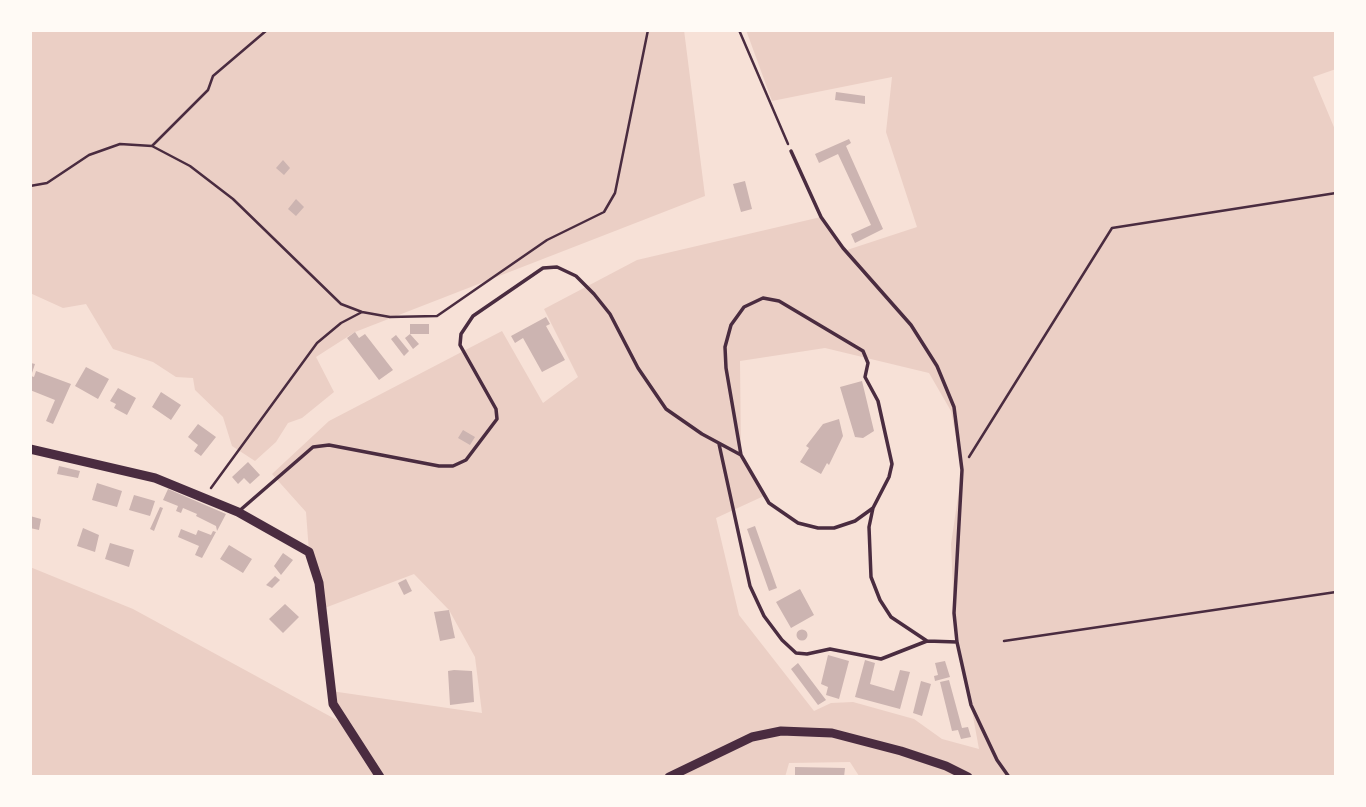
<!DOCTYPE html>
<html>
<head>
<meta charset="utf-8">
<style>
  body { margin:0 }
  #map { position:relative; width:1366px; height:807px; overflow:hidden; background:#f7e1d7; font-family:Montserrat,sans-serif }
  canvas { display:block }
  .frame { position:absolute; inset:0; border:32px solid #fffaf5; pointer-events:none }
</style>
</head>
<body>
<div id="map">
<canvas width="1366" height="807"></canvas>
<div class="frame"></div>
</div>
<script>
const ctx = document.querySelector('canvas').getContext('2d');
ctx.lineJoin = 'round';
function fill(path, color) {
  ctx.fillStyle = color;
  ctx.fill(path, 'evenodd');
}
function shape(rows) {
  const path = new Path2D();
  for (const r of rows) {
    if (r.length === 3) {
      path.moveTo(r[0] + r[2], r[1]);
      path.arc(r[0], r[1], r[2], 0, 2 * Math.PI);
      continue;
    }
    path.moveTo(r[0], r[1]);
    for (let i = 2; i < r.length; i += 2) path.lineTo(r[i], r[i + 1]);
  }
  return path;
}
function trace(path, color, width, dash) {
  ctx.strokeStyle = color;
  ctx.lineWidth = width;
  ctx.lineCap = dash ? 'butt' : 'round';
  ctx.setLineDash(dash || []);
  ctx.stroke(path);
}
const green = shape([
  [30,30,684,30,705,196,355,332,316,357,334,392,302,418,288,423,276,442,255,461,232,446,223,417,195,390,193,378,176,377,153,362,113,349,86,304,63,308,30,293],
  [746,30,1336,30,1336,69,1313,77,1336,132,1336,777,880,777,859,776,850,762,789,763,785,777,30,777,30,567,133,609,346,725,331,691,482,713,475,657,449,610,414,574,322,609,309,552,306,512,272,474,329,421,502,331,543,403,578,377,544,309,637,260,821,217,868,282,847,250,917,227,886,132,892,77,772,101],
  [825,348,929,373,951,411,962,470,951,544,954,613,979,749,942,739,914,719,853,702,831,703,814,711,739,615,716,518,766,495,741,455,740,361]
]);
const building = shape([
  [836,92,865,96,865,104,835,100],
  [849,139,851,143,846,146,883,229,855,243,851,234,871,225,838,154,819,163,815,154],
  [283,160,290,168,284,175,276,168],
  [745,181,752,209,741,212,733,184],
  [296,199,304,207,296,216,288,209],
  [546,317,550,324,546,326,565,360,542,372,523,338,515,343,511,336],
  [410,324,429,324,429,334,410,334],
  [355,332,359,338,365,334,393,370,379,380,347,338],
  [410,334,419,344,413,349,405,338],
  [396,335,409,351,404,356,391,339],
  [31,363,35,364,31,376,34,377,36,371,71,384,53,424,46,421,55,400,30,390],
  [86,367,109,379,98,399,75,386],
  [862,381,874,431,863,438,855,437,840,387],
  [118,388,136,398,127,415,114,408,116,404,110,401],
  [161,392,181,405,171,420,152,407],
  [839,419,843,436,829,465,827,463,821,474,800,462,809,448,806,446,823,424],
  [198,424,216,437,201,456,194,451,198,445,188,437],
  [463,430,475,437,470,445,458,438],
  [248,462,260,475,250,484,244,478,238,484,232,477],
  [59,466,80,471,78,478,57,474],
  [97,483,122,491,117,507,92,500],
  [168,489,226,514,217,531,216,526,196,516,197,514,183,508,181,513,176,511,178,506,163,500],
  [134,495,155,501,150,516,129,510],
  [160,507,163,508,154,531,150,529],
  [30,516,41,519,39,530,30,528],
  [755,526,777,588,769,591,747,529],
  [83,528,99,535,95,552,77,546],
  [181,529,196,535,198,530,211,535,213,531,216,532,202,558,195,555,199,546,178,537],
  [110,543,134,550,129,567,105,559],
  [229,545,252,559,243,573,220,559],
  [283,553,293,560,281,575,274,566],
  [275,576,280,580,272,588,266,585],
  [406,579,412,591,404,595,398,583],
  [800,589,814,615,791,628,776,602],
  [285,604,299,617,283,633,269,619],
  [449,610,455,638,440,641,434,612],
  [802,635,5.5],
  [828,655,849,661,839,699,826,695,828,687,821,684],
  [865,660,875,663,870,684,894,691,900,670,910,672,900,709,855,697],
  [945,661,950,677,935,681,934,676,938,675,935,663],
  [798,663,826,700,818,705,791,669],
  [454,670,472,671,474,702,450,705,448,671],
  [949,680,962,728,968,727,971,737,961,739,958,730,952,731,940,682],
  [921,681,931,684,922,716,913,713],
  [795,767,845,768,844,777,795,777]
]);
const path = shape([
  [739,30,788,144],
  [152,146,208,90,213,76,267,30],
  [30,186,47,183,89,155,120,144,152,146,190,166,233,199,341,304,362,312,390,317,437,316,547,240,604,212,615,193,648,30],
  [969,457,1112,228,1336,193],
  [211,488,317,343,341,323,362,312],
  [1004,641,1336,592]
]);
const service = shape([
  [791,151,821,217,843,248,911,325,937,366,954,407,962,470,954,613,957,642,971,705,997,760,1009,777],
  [719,444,750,586,764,616,782,640,796,653,807,654,830,649,881,659,927,641],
  [873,508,855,521,834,528,818,528,798,523,769,503,741,455,726,368,725,347,731,325,744,307,763,298,779,301,863,351,868,363,865,377,878,401,892,464,889,477,873,508,869,527,871,577,880,600,891,617,927,641,957,642],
  [238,512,313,447,329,445,439,466,453,466,466,460,497,419,496,409,460,345,461,334,473,316,543,268,557,267,576,276,594,294,610,314,638,368,666,409,702,434,741,455]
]);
const tertiary = shape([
  [30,449,155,478,238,512,309,552,319,583,333,704,380,777],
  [669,777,752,737,781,731,832,733,901,751,946,766,968,777]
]);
fill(green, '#ebcfc5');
fill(building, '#ccb4b1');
trace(path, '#4a2c40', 2.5);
trace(service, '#4a2c40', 3.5);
trace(tertiary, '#4a2c40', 9);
</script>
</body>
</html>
